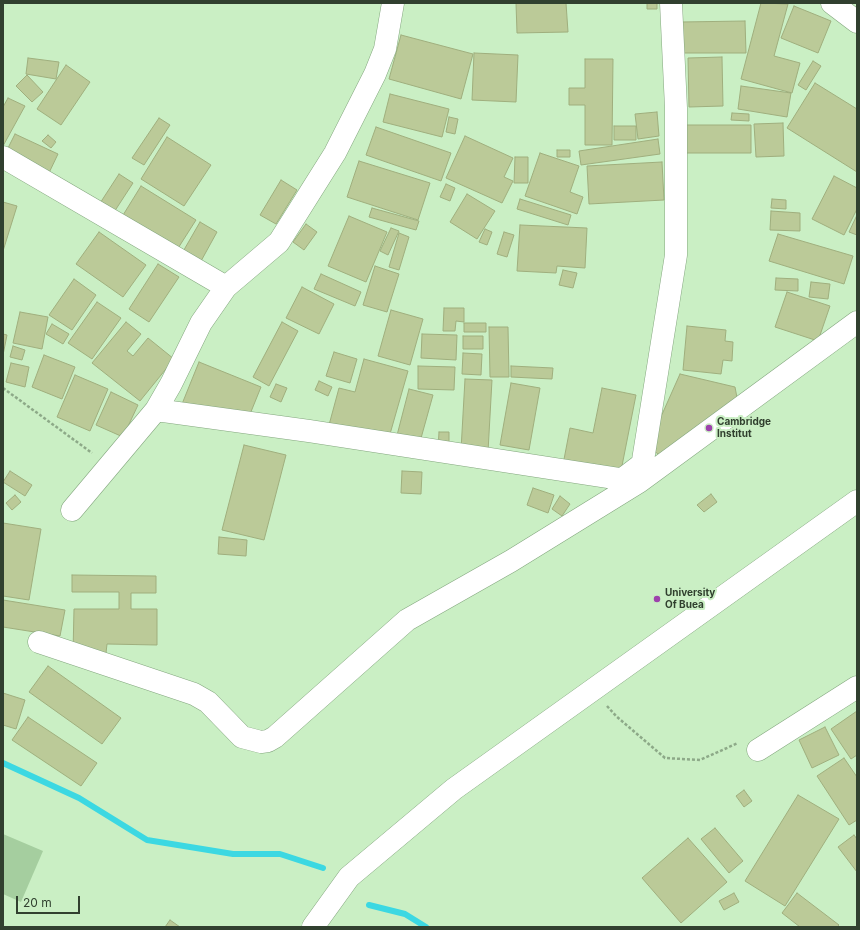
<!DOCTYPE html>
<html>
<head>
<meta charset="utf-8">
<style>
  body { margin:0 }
  #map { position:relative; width:860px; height:930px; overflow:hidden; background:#caefc4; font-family:Inter,sans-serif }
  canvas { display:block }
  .frame { position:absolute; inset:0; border:4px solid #31402f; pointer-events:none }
  .scale { position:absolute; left:16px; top:896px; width:64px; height:18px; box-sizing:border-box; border:2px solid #31402f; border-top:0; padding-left:5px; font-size:12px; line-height:14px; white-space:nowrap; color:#31402f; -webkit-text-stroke:3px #caefc4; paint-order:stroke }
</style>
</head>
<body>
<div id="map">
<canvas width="860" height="930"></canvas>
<div class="frame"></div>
<div class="scale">20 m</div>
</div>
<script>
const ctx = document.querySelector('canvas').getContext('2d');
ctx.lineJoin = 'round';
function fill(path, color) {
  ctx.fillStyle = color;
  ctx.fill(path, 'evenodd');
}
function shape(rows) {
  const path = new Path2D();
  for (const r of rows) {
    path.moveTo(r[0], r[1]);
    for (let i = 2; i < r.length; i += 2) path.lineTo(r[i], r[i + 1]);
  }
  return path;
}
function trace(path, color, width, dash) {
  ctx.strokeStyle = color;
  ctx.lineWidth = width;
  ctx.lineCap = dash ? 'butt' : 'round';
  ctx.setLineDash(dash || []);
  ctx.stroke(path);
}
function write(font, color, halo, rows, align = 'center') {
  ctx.font = font + ' Inter,sans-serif';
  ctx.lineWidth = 4;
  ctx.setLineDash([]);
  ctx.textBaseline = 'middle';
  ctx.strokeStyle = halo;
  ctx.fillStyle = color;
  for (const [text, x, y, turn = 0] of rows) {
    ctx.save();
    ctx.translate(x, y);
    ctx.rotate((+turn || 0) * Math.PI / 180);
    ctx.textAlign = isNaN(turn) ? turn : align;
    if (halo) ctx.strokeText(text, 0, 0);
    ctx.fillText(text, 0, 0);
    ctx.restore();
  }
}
const green = shape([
  [3,834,43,851,21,902,3,894]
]);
const stream = shape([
  [3,763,79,798,147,840,233,854,280,854,323,868],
  [369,905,405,914,426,927]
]);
const building = shape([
  [516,3,566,3,568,32,517,33,516,3],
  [647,3,657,3,657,9,647,9,647,3],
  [761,3,788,4,774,56,800,63,792,93,741,79,761,3],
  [794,6,831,21,818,53,781,38,794,6],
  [745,21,746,53,681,53,681,22,745,21],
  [401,35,473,54,461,99,389,79,401,35],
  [474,53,518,55,516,102,472,100,474,53],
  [722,57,723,106,689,107,688,58,722,57],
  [28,58,59,62,56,79,26,74,28,58],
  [585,59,613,59,612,145,585,145,585,105,569,105,569,88,585,88,585,59],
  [813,61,821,66,806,90,798,85,813,61],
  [66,65,90,82,61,125,37,109,66,65],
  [27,75,43,92,32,102,16,86,27,75],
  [815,83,857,109,857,172,787,128,815,83],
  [741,86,791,93,787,117,738,109,741,86],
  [390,94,449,109,442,137,383,122,390,94],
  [8,98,25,106,3,146,3,107,8,98],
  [657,112,659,136,638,139,635,114,657,112],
  [732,113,749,114,749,121,731,120,732,113],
  [449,117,458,119,455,134,446,132,449,117],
  [159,118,170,125,144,165,132,158,159,118],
  [783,123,784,156,756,157,754,124,783,123],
  [682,125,751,125,751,153,682,153,682,125],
  [614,126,636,126,636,140,614,140,614,126],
  [376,127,451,153,441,181,366,155,376,127],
  [15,134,58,154,47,177,4,156,15,134],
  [48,135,56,142,51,148,42,141,48,135],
  [465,136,513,158,504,177,513,181,502,203,446,178,465,136],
  [167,137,211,165,184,206,141,179,167,137],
  [658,139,660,154,581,165,579,151,658,139],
  [557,150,570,150,570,157,557,157,557,150],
  [540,153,579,166,570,192,583,197,577,214,525,196,540,153],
  [515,157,528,157,528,183,514,183,515,157],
  [359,161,430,183,418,220,347,197,359,161],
  [662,162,664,200,589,204,587,166,662,162],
  [119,174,133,183,105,226,91,217,119,174],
  [834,176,857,188,857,209,844,235,812,219,834,176],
  [281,180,297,190,276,224,260,215,281,180],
  [446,184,455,188,450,201,440,197,446,184],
  [141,186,196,220,175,253,120,220,141,186],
  [467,194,495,211,477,239,450,222,467,194],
  [520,199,571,215,568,225,517,209,520,199],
  [772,199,786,200,786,209,771,208,772,199],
  [3,202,17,206,3,251,3,202],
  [372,208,419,221,416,230,369,217,372,208],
  [771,211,800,213,800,231,770,230,771,211],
  [857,215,857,235,849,232,857,215],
  [349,216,387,232,366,282,328,266,349,216],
  [200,222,217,232,195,272,177,262,200,222],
  [306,224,317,232,304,250,293,242,306,224],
  [520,225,587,228,585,268,557,266,556,273,517,271,520,225],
  [391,228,399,231,388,255,380,251,391,228],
  [485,229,492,232,487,245,479,242,485,229],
  [99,232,146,265,123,297,76,264,99,232],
  [504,232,514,235,507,257,497,254,504,232],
  [399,233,409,237,399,270,389,267,399,233],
  [778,234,853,256,844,284,769,261,778,234],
  [158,264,179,277,149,322,129,309,158,264],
  [375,266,399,274,387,312,363,305,375,266],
  [563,270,577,273,573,288,559,285,563,270],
  [321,274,361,292,355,306,314,289,321,274],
  [776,278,798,279,798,291,775,290,776,278],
  [74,279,96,295,72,330,49,315,74,279],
  [811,282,830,284,828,299,809,297,811,282],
  [302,287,334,304,319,334,286,318,302,287],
  [787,292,830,306,818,341,775,327,787,292],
  [97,302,121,318,92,359,68,343,97,302],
  [444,308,464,308,464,322,456,321,455,331,443,331,444,308],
  [391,310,423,319,410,365,378,356,391,310],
  [20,312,48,317,42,349,13,343,20,312],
  [126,322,141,334,127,351,133,356,148,338,174,359,140,401,92,363,126,322],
  [282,322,298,331,269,386,253,377,282,322],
  [464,323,486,323,486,332,464,332,464,323],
  [52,324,69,334,63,344,46,334,52,324],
  [687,326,726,330,725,341,733,342,732,361,723,360,721,374,683,370,687,326],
  [489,327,508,327,509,377,490,377,489,327],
  [3,334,7,335,3,355,3,334],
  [422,334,457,335,456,360,421,358,422,334],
  [463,336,483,336,483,349,463,349,463,336],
  [13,346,25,350,22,360,10,357,13,346],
  [334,352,357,359,350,383,326,376,334,352],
  [463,353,482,354,481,375,462,374,463,353],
  [44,355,75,367,62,399,32,387,44,355],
  [364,359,408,371,388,441,329,425,339,388,355,392,364,359],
  [199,362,261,387,244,429,182,404,199,362],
  [11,363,29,367,25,387,6,382,11,363],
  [418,366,455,367,454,390,418,389,418,366],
  [511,366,553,368,552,379,511,377,511,366],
  [680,374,735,387,738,403,663,458,648,446,680,374],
  [75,375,108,389,90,431,57,417,75,375],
  [465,379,492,380,488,452,461,450,465,379],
  [319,381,332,387,328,396,315,390,319,381],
  [511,383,540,388,529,450,500,445,511,383],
  [276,384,287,388,281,402,270,397,276,384],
  [602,388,636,395,618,486,561,475,570,428,593,433,602,388],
  [409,389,433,395,418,449,395,443,409,389],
  [111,392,138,405,123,437,96,425,111,392],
  [439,432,449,432,449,450,438,449,439,432],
  [244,445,286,455,264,540,222,530,244,445],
  [10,471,32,485,25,496,3,482,10,471],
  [402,471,422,472,421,494,401,493,402,471],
  [533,488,554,495,548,513,527,505,533,488],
  [711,494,717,502,704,512,697,505,711,494],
  [15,495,21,502,12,510,6,503,15,495],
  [560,496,570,504,562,516,552,509,560,496],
  [3,523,41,529,29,600,3,596,3,523],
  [219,537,247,540,246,556,218,554,219,537],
  [72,575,156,576,156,593,131,593,131,609,157,609,157,645,107,644,106,653,73,653,74,609,119,609,119,592,72,592,72,575],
  [3,600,65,610,60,636,3,627,3,600],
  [48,666,121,718,102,744,29,692,48,666],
  [3,693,25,700,16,729,3,725,3,693],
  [857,711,857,755,851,759,831,729,857,711],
  [28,717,97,763,81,786,12,740,28,717],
  [825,727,839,755,812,768,799,740,825,727],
  [844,758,857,777,857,820,849,825,817,776,844,758],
  [744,790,752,801,744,807,736,796,744,790],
  [798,795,839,819,785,906,745,881,798,795],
  [715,828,743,861,729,873,701,839,715,828],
  [854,835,857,839,857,872,838,847,854,835],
  [688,838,727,882,681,923,642,878,688,838],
  [734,893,739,902,724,910,719,901,734,893],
  [797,893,839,925,837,927,800,927,782,913,797,893],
  [170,920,180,927,165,927,170,920]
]);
const path = shape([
  [3,388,92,453],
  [607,706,616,716,665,758,700,760,738,743]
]);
const minor = shape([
  [832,3,857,22],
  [3,157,226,287],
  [156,410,309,431,620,479,624,478,641,465],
  [640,479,676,255,676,108,671,3],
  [72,510,156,410,171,384,201,323,226,287,279,242,335,153,375,74,385,49,393,3],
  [39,642,194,694,208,702,242,737,261,742,268,741,275,737,407,620,511,561,639,482,857,322],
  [758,750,857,687],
  [313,927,349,877,454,789,857,501]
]);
const markers = [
  [709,428,4,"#9d42ac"],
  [657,599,4,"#9d42ac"]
];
const poiNames = [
  ["Cambridge",717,422],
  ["Institut",717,434],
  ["University",665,593],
  ["Of Buea",665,605]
];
fill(green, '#a5ce9f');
trace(stream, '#3cd8e2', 6);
fill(building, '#bbca98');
trace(building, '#9fae7d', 1);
trace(minor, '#83a67e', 23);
trace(path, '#8da988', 2.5, [3, 2]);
trace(minor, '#fff', 22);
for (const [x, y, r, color] of markers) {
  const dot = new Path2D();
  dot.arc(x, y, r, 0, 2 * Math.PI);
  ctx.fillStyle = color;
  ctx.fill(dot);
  trace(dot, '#caefc4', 1.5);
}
write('bold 10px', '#31402f', '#caefc4', poiNames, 'left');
</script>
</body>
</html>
